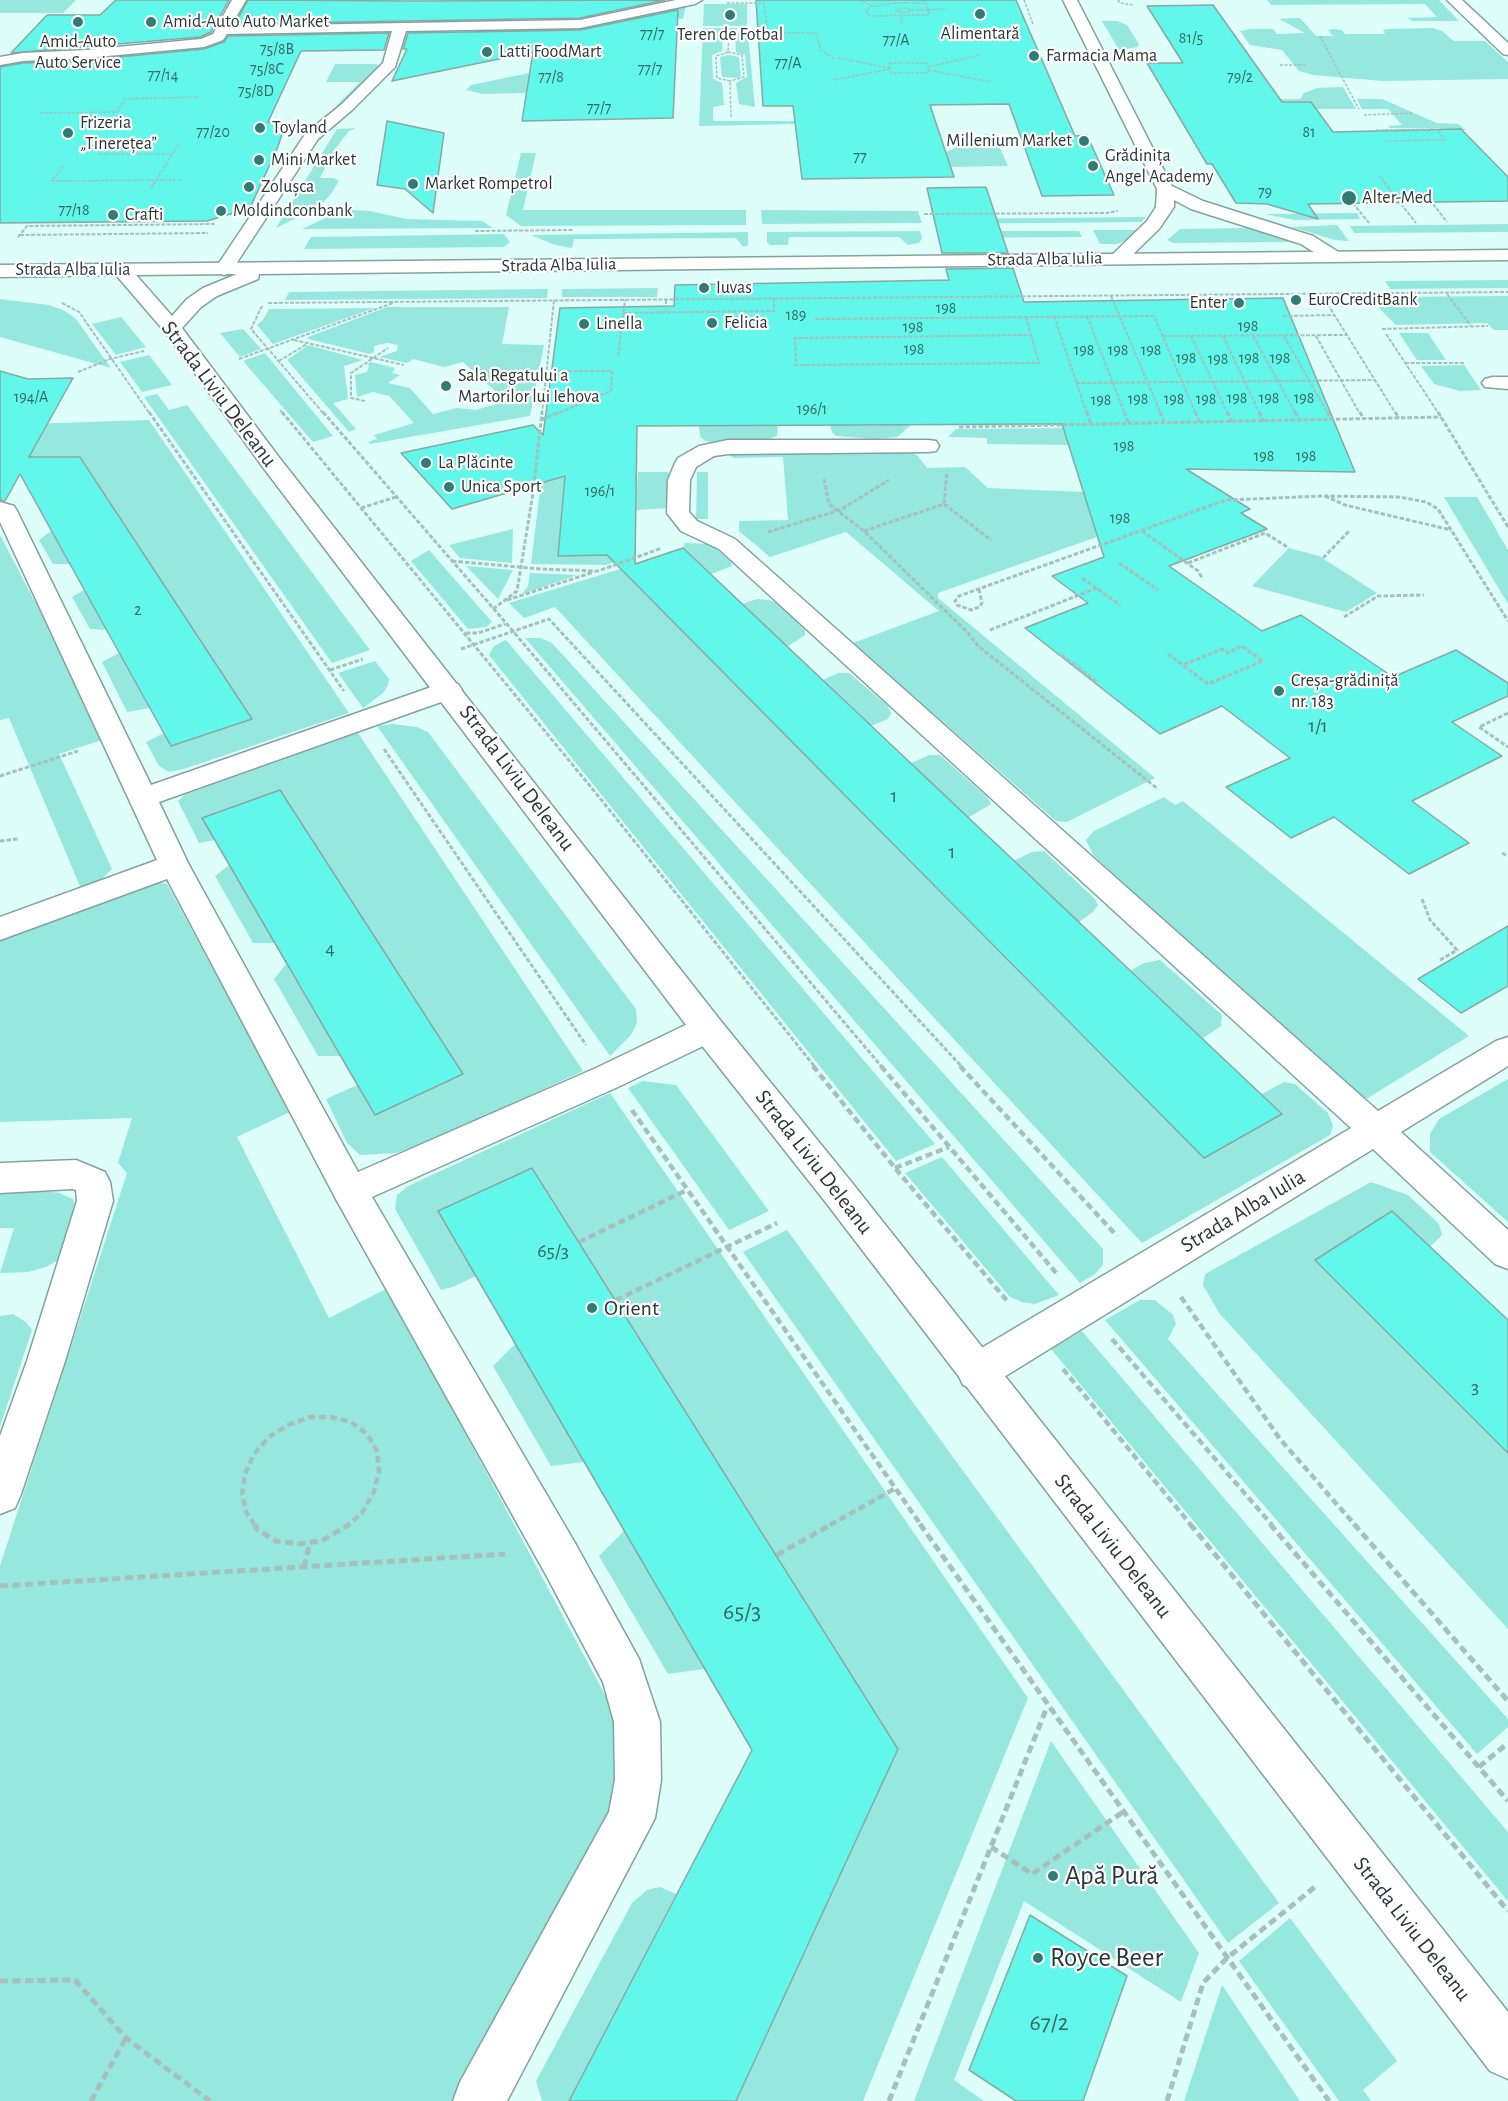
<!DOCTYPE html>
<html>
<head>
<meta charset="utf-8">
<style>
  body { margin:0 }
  canvas { display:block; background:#defefa }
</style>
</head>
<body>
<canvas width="1508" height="2101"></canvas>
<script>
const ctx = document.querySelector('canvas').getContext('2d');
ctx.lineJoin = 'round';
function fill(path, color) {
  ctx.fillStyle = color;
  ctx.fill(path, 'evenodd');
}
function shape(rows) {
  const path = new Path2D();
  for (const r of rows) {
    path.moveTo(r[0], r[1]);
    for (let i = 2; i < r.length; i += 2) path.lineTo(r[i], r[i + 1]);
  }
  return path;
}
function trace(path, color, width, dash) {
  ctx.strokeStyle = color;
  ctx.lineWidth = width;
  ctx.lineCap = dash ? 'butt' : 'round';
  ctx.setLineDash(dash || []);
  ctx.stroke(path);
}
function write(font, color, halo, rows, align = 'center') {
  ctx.font = font + ' "Alegreya Sans",sans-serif';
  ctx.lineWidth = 4.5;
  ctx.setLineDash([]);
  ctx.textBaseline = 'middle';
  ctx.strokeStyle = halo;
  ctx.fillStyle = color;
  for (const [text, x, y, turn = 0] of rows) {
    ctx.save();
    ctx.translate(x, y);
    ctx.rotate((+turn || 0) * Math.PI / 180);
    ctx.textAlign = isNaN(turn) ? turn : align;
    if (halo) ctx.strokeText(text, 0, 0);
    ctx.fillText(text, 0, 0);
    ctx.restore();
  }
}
const green = shape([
  [0,0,76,0,63,13,0,13],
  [1267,0,1439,0,1459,21,1413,21,1407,18,1437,17,1425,4,1271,5],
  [704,4,747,4,747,26,703,26],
  [686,5,683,19,631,19,598,30,576,30,398,63,462,49,478,29,569,26,572,29],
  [1291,18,1300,18,1316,36,1333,36,1328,30,1333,29,1342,30,1345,34,1385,34,1383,30,1388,29,1433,28,1442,31,1454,41,1485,41,1508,62,1508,79,1382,81,1313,75,1299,71,1282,50,1250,45,1240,31,1250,29,1273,29,1277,34,1305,33,1279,19],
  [1102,21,1117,21,1127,25,1139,44,1138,47,1119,50],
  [703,28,737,28,736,32,723,32,722,51,712,55,713,79,722,83,724,105,713,107,713,121,935,121,699,126],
  [735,34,748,34,755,107,739,104,736,83,747,77,745,55,736,52],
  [729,55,739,57,741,77,738,78,722,77,720,57],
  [601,58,601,91,483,94,466,90,471,85],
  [335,64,376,64,381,67,340,107,336,106,360,82,326,82],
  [1343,87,1356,109,1316,109,1311,102,1200,100,1300,99,1304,93,1317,88],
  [1357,99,1382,99,1437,123,1458,124,1466,130,1446,130,1450,141,1439,128,1390,128,1388,126,1402,125,1388,109,1362,109],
  [356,128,349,131,334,150,320,178,334,178,339,181,331,194,320,206,276,228,337,129],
  [986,134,995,136,1008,166,945,167,944,153],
  [521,153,536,153,523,210,746,210,746,225,521,226,506,215],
  [353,210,369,211,407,219,482,221,493,228,302,229,332,215],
  [761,210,918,211,922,223,762,224],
  [1357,213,1360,219,1294,220,1265,214],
  [1145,217,1142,222,939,224,938,219],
  [1508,224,1508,232,1354,233,1350,226],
  [1337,225,1349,241,1335,240,1292,227],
  [1248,228,1289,242,1173,243,1167,240,1180,229],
  [1093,230,1139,230,1135,237,1117,244,1100,244],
  [920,231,922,238,919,243,908,245,899,237,789,237,788,245,770,245,767,242,767,232],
  [949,231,1079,231,1082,237,950,238],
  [748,232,748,245,743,247,736,238,574,239,572,248,555,245,531,235],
  [504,234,510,242,504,247,304,249,311,237],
  [1508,280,1508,288,1390,289,1385,281],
  [658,288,657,297,562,297,562,289],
  [548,289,547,298,285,300,289,292],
  [1508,296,1508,330,1494,330,1487,323,1396,325,1381,310,1373,297],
  [0,299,49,305,65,311,76,319,111,368,0,337],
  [387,307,509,307,502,344,544,345,530,416,370,444,368,442,377,439,374,435,414,423,389,396,373,392,357,397,355,375,367,372,369,365,366,364,371,362,395,368,392,373,400,375,388,383,410,388,433,414,457,408,476,410,506,401,463,362,444,367,413,359,407,363,379,357,397,351,398,345,387,343,374,346,374,352,370,354,308,339,308,337],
  [375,308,273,344,257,325,263,320,269,309],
  [121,317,146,347,116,355,92,324],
  [243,329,261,349,240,357,220,333],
  [1399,333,1428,333,1446,360,1417,360],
  [308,345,363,360,344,366,348,399,333,403,356,429,349,432,287,360],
  [265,353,333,436,313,442,243,361],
  [149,355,172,385,142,392,120,362],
  [1464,365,1481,390,1460,391,1434,384,1421,366],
  [157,394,169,410,187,405,370,650,332,663,144,397],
  [149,420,349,713,184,769,169,772,159,766,146,742,164,733,172,746,252,719,81,457,0,458,0,425],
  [778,425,777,436,763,441,715,442,705,441,700,436,699,426],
  [830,425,911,425,897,437,874,439,836,436,832,432],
  [1065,428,1069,445,987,444,987,438,948,437,956,429],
  [568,432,558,556,636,555,606,565,531,564,547,433],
  [909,451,918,456,927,468,965,467,988,488,1084,492,1097,537,938,593,938,598,1155,778,1067,822,1056,821,853,643,939,611,846,532,770,557,739,531,739,521,788,520,783,457,734,458,729,455],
  [638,472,667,472,672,475,669,508,636,510],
  [697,472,708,472,708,519,696,519],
  [1444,497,1477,497,1508,550,1508,604],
  [513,529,512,563,460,558,449,545],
  [51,531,70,564,53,564,39,540],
  [0,535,76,680,102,740,59,754,112,869,101,880,82,891,9,718,0,720],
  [685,543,711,544,731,562,732,566,711,574,683,548],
  [1289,548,1319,556,1377,593,1346,612,1252,586],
  [429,550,492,622,486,627,468,629,411,561],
  [466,566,513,570,498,599],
  [620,569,1204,1158,1281,1115,1260,1095,1284,1082,1295,1084,1328,1113,1333,1126,1330,1135,1142,1243,555,607,524,618,509,603],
  [530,573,577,575,522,594,528,586],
  [84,590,107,630,90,629,72,597],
  [757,599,769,600,779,604,805,630,805,635,787,647,742,604],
  [525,638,541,638,552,643,1103,1249,1103,1265,1095,1274,1080,1283],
  [506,640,935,1144,896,1161,489,655,494,646],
  [119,653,150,708,127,712,102,662],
  [375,661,389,679,388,685,383,693,363,708,338,673],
  [838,673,849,673,888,706,891,713,888,719,871,726,823,680],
  [392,724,417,727,428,732,636,1009,637,1023,631,1035,610,1056,377,726],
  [358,733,583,1071,440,1137,396,1153,360,1155,347,1143,326,1099,357,1085,375,1115,463,1074,280,790,202,818,215,840,199,843,178,801,184,795],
  [929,755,940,755,988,798,991,804,968,818,911,763],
  [1164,797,1175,805,1183,801,1469,1036,1366,1099,1350,1093,1093,855,1086,840,1094,831],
  [1044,851,1095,899,1098,905,1093,912,1079,922,1013,861,1032,852],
  [229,865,275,943,253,943,215,876],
  [157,882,167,884,290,1112,237,1137,329,1318,388,1288,621,1725,631,1782,453,2101,0,2101,0,1566,127,1173,118,1163,132,1118,0,1122,0,938],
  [1160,960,1222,1015,1221,1026,1202,1039,1130,971,1144,963],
  [286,964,340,1056,318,1056,274,979],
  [1508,1079,1508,1222,1430,1152,1430,1134,1439,1119],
  [643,1081,676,1085,769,1211,729,1230,628,1088],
  [610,1093,1028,1698,863,2101,736,2101,898,1748,533,1168,438,1211,476,1276,453,1287,441,1290,395,1209,397,1195,408,1186],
  [942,1157,1059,1295,1035,1304,1022,1302,1010,1297,905,1173],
  [1371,1182,1408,1195,1439,1224,1442,1235,1430,1247,1392,1211,1315,1260,1508,1453,1508,1629,1219,1313,1203,1285,1205,1274],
  [37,1190,59,1193,73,1199,77,1213,64,1257,46,1267,28,1272,0,1273,14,1228,0,1228,0,1192],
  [787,1230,1279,1903,1228,1943,743,1252],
  [1140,1300,1155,1300,1173,1315,1176,1324,1168,1339,1508,1719,1508,1727,1477,1754,1105,1320],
  [13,1314,26,1322,32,1330,0,1427,0,1316],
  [1082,1331,1508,1832,1508,1901,1051,1349],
  [515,1344,584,1462,551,1466,493,1366],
  [624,1531,704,1669,668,1674,599,1556],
  [1051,1741,1199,1953,1181,2002,1024,1901,954,2080,984,2101,914,2101],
  [660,1887,676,1894,569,2101,542,2101,536,2081,632,1903,647,1890],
  [1290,1918,1397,2061,1363,2090,1371,2101,1339,2101,1239,1961],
  [1222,1985,1300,2101,1184,2101]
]);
const building = shape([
  [116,0,229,0,211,32,200,37,11,53,47,15,100,15,116,0],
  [248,0,414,1,665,0,580,18,235,24,248,0],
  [756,0,1016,0,1075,136,1087,135,1114,195,1042,196,1009,104,930,105,954,177,802,179,793,106,763,106,756,0],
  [1213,5,1282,102,1311,102,1333,132,1461,129,1508,177,1508,201,1308,204,1318,219,1267,204,1236,203,1212,164,1207,164,1147,63,1183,63,1147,6,1213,5],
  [678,10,673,118,522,121,533,52,392,81,407,49,403,49,408,33,580,30,678,10],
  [389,33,384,50,301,51,268,122,285,126,277,149,250,208,207,221,0,223,0,67,23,63,86,60,204,49,224,42,228,36,389,33],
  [387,121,444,133,433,213,405,189,377,185,387,121],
  [986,187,1008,253,942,253,927,188,986,187],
  [1013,268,1024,302,1283,298,1355,472,1186,469,1250,509,1241,513,1267,529,1169,566,1262,631,1301,615,1393,677,1456,650,1508,683,1508,696,1452,722,1502,756,1412,801,1469,843,1409,874,1334,817,1291,838,1226,787,1290,758,1222,706,1160,734,1025,628,1088,603,1052,576,1104,557,1062,424,637,426,635,564,683,548,1282,1114,1204,1158,607,555,558,556,565,476,452,509,401,453,533,425,543,435,560,308,674,306,675,285,949,280,946,269,1013,268],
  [0,371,28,379,73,378,29,457,80,457,252,719,171,746,20,474,5,501,0,500,0,371],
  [280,790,463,1074,375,1115,202,818,280,790],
  [1508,926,1508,986,1461,1013,1418,979,1508,926],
  [532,1168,898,1749,736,2101,569,2101,752,1750,438,1211,532,1168],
  [1392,1211,1508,1320,1508,1453,1315,1260,1392,1211],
  [1030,1915,1127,1976,1083,2101,1016,2101,969,2070,1030,1915]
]);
const pathFar4 = shape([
  [1024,0,1033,24],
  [1118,0,1120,3,1134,5],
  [862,1,874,7],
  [727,3,764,3,767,25],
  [894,3,926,3,929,15,869,16,866,10,870,7,894,3],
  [900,8,907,8,911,10,905,13,896,11,900,8],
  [911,10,928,10],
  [928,10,947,9],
  [901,16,902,24],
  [1320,36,1359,109],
  [728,52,742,55,744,77,730,81],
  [838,58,889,68],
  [889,63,927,63,929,73,891,73,889,63],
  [1280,65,1307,65],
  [928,67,980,55],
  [929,70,991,82],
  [834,80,890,69],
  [40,113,117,112,125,99,198,97],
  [1364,115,1412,113],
  [731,117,730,81,717,78,716,56,728,52,729,33,816,33,821,50,834,59],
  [1376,130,1436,129,1445,140,1385,141],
  [99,154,172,154],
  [63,166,52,181,181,180],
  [1379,175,1386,184],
  [154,184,179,143]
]);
const pathFar3 = shape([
  [1384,182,1416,223],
  [151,188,155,182],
  [1353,203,1369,223],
  [1433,204,1447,222],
  [924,214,1107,213,1118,211],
  [475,231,573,230],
  [20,235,208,233],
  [18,237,27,226,215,224],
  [1447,294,1471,326],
  [1322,295,1396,414],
  [1111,296,1161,414],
  [666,300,666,312],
  [62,303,79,312,150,414],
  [268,303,1508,292],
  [262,306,251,329,324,414],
  [623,313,774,311,774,297],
  [1054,316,1087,414],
  [1087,316,1125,414],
  [1283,316,1334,315],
  [1026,317,1031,335],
  [815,319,1154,316,1196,414],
  [1382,329,1488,326],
  [1386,334,1439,414],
  [1031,335,1039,363,796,365,795,338,1031,335],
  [1163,336,1348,335],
  [1191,336,1228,414],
  [1223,336,1260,414],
  [1253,336,1296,414],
  [1284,336,1328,414],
  [1316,336,1360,414],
  [294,340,404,365],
  [618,356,625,300],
  [239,359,393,303],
  [279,361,307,344],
  [1405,363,1464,363],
  [546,371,612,371,611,391,556,414],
  [78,372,110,359,144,351],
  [1076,383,1376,380],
  [365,401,351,398,351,373,388,348],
  [280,410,283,414],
  [542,414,554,300]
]);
const pathFar2 = shape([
  [149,412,344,691],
  [282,412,595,792,815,1067],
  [323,412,506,623,882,1067],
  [1087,412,1091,425],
  [1124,412,1129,424],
  [1160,412,1165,424],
  [1195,412,1200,423],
  [1227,412,1232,422],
  [1259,412,1264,422],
  [1295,412,1300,421],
  [1327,412,1332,420],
  [1360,412,1363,418],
  [1395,412,1399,418],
  [1438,412,1508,527],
  [541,420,560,412],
  [959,427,1441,417],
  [824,479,829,504,864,531,968,633,978,646,1158,789],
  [1325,496,1345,505,1451,530],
  [944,504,991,540],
  [361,508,396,497],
  [864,531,944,504,947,471],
  [1142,531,1198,571,1203,579],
  [768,532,840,510,889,480],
  [1323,558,1350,530],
  [452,561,541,569,598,571,662,548],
  [1119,563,1158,590],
  [1188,563,1265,533,1289,548],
  [1082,578,1120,605],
  [979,589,982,603,979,607,971,610,957,605,955,601,959,596,1226,500,1324,496,1399,497,1426,502,1438,509,1508,621],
  [507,600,594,572],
  [493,609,517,591,533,493,542,412],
  [1344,617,1378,596,1424,595],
  [990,630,1097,588],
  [466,633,478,633,505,624],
  [461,649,549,619,962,1067],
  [1168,654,1208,684,1263,661,1242,646,1228,653,1222,649,1183,665],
  [1062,655,1098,683],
  [330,670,363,659],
  [1508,713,1479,727,1508,747],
  [384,749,586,1045],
  [0,776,78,751],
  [0,841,18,839],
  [1502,853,1508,856],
  [1422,899,1430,920,1457,950,1440,960]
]);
const pathFar1 = shape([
  [813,1066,895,1168,1009,1303],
  [881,1066,1057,1274],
  [960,1066,1117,1236],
  [632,1110,921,1525],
  [895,1168,949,1147],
  [579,1242,687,1190],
  [1181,1297,1280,1439,1355,1525],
  [616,1300,777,1223],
  [1112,1339,1272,1525],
  [1063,1369,1191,1525],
  [255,1525,247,1514,242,1495,245,1474,254,1454,269,1437,288,1425,310,1417,331,1417,351,1422,367,1434,377,1451,379,1471,374,1492,362,1513,348,1525],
  [830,1525,896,1488]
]);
const path = shape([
  [254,1524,258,1530,276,1541,298,1544,321,1541,350,1524],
  [920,1524,1329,2101],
  [1190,1524,1508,1911],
  [1270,1524,1508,1801],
  [1354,1524,1508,1701],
  [777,1555,832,1524],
  [304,1567,310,1542],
  [0,1586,505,1554],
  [1479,1767,1508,1743],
  [991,1847,1032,1874,1123,1812],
  [0,1981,75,1980,126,2038,210,2101],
  [91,2101,126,2038],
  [889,2101,1047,1707],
  [1167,2101,1203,1983,1227,1958,1316,1886]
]);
const minor = shape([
  [232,0,246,0,231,26,580,20,676,0,702,0,695,4,580,28,406,31,395,67,352,110,318,139,230,273,224,275,218,273,215,269,306,133,342,104,383,63,392,31,227,34,223,40,204,47,86,58,23,61,0,65,0,57,23,53,86,50,201,39,213,34,232,0],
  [1063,0,1077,0,1172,186,1203,201,1313,236,1340,253,1343,257,1340,261,1328,261,1301,244,1191,209,1174,200,1174,207,1159,229,1124,263,1112,263,1109,259,1112,255,1147,221,1156,207,1157,189,1063,0],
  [1447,0,1462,0,1508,43,1508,55,1503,54,1447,0],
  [1492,377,1508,377,1508,389,1485,387,1482,383,1485,379,1492,377],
  [728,440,928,440,936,441,939,446,936,451,928,452,728,454,714,456,696,467,690,480,689,512,697,521,735,539,1378,1111,1496,1041,1508,1037,1508,1066,1401,1132,1508,1230,1508,1269,1495,1264,1373,1149,991,1385,977,1390,963,1385,957,1372,963,1359,1351,1128,719,549,681,531,667,513,668,480,675,463,678,458,699,446,728,440],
  [0,502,14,506,17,511,151,785,440,684,449,682,458,684,462,690,458,696,159,802,189,865,358,1172,596,1068,696,1020,708,1017,720,1020,724,1029,720,1038,620,1086,372,1197,575,1543,639,1659,660,1722,661,1780,655,1818,507,2101,453,2101,460,2082,609,1812,615,1780,614,1722,603,1682,545,1573,337,1201,167,879,0,940,0,917,157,860,0,522,0,502],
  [76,1160,105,1172,110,1182,113,1201,65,1361,21,1494,15,1508,0,1514,0,1436,27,1361,77,1201,76,1190,72,1189,0,1193,0,1163,76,1160]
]);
const major = shape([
  [1508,250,1508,260,259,274,258,279,217,296,201,307,182,328,278,456,720,1020,853,1184,1508,2012,1508,2079,1490,2071,827,1204,696,1038,262,466,165,332,116,275,0,277,0,265,1508,250],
  [237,274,203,288,187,299,172,316,136,275,237,274]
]);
const markers = [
  [980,14,6,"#337a74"],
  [730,15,6,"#337a74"],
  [78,22,6,"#337a74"],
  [151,22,6,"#337a74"],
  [487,52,6,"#337a74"],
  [1034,56,6,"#337a74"],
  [260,128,6,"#337a74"],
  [68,133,6,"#337a74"],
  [1084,141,6,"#337a74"],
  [259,160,6,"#337a74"],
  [1093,166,6,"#337a74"],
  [413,184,6,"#337a74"],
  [249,187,6,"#337a74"],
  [1349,198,8,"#337a74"],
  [221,211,6,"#337a74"],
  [113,215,6,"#337a74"],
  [704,288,6,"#337a74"],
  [1296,300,6,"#337a74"],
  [1239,303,6,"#337a74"],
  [712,323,6,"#337a74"],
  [584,324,6,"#337a74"],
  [446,386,6,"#337a74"],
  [426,463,6,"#337a74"],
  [449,487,6,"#337a74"],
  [1279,691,6,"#337a74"],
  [592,1308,6,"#337a74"],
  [1053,1876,6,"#337a74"],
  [1038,1958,6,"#337a74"]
];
const farNumbernames = [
  ["77/7",652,34],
  ["81/5",1191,38],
  ["77/A",896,40],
  ["75/8B",277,49],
  ["77/A",788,63],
  ["75/8C",267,69],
  ["77/7",650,69],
  ["77/14",163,75],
  ["77/8",551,77],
  ["79/2",1240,77],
  ["75/8D",256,91],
  ["77/7",599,108],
  ["77/20",213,132],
  ["81",1309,132],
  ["77",860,157],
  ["79",1265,192],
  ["77/18",74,210],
  ["198",946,308],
  ["189",796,315],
  ["198",1248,326],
  ["198",913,327],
  ["198",914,349],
  ["198",1084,350],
  ["198",1118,350],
  ["198",1151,350],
  ["198",1186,358],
  ["198",1249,358],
  ["198",1280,358],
  ["198",1218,359],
  ["194/A",31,397],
  ["198",1237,398],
  ["198",1269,398],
  ["198",1304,398],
  ["198",1138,399],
  ["198",1174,399],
  ["198",1206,399],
  ["198",1101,400],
  ["196/1",812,409],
  ["198",1124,446],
  ["198",1264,456],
  ["198",1306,456],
  ["196/1",600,491],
  ["198",1120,518],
  ["2",138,610]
];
const farPoinames = [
  ["Amid-Auto Auto Market",163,22],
  ["Alimentară",980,34,"center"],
  ["Teren de Fotbal",730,35,"center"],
  ["Amid-Auto",78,42,"center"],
  ["Auto Service",78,63,"center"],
  ["Latti FoodMart",499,52],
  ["Farmacia Mama",1046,56],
  ["Frizeria",80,123],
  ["„Tinerețea”",80,144],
  ["Toyland",272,128],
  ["Millenium Market",1072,141,"right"],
  ["Grădinița",1105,156],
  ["Angel Academy",1105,177],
  ["Mini Market",271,160],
  ["Market Rompetrol",425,184],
  ["Zolușca",261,187],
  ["Alter-Med",1362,198],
  ["Moldindconbank",233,211],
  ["Crafti",125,215],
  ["Iuvas",716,288],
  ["EuroCreditBank",1308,300],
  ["Enter",1227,303,"right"],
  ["Felicia",724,323],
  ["Linella",596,324],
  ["Sala Regatului a",458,376],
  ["Martorilor lui Iehova",458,397],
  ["La Plăcinte",438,463],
  ["Unica Sport",461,487],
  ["Creșa-grădiniță",1291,681],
  ["nr. 183",1291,702]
];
const farStreetnames = [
  ["Strada Alba Iulia",1045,259,-1],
  ["Strada Alba Iulia",559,265,-1],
  ["Strada Alba Iulia",73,270]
];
const numberNames = [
  ["1/1",1318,726],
  ["1",894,796],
  ["1",952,852],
  ["4",330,949],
  ["65/3",553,1251],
  ["3",1475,1387]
];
const streetNames = [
  ["Strada Liviu Deleanu",219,394,53],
  ["Strada Liviu Deleanu",517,778,53],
  ["Strada Liviu Deleanu",814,1162,52],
  ["Strada Alba Iulia",1243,1211,-31],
  ["Strada Liviu Deleanu",1113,1546,52],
  ["Strada Liviu Deleanu",1412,1929,52]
];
const poiNames = [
  ["Orient",604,1308]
];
const nearNumbernames = [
  ["65/3",742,1612],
  ["67/2",1049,2023]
];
const nearPoinames = [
  ["Apă Pură",1065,1876],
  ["Royce Beer",1050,1958]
];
fill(green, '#96e8df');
fill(building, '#61f7ea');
trace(building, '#89a8a4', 1.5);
trace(minor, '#83a29e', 3);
trace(major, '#83a29e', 3);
trace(pathFar4, '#a6c0bd', 1.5, [3, 1.5]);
trace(pathFar3, '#a6c0bd', 2, [4, 1.5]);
trace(pathFar2, '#a6c0bd', 3, [4.5, 2]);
trace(pathFar1, '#a6c0bd', 4.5, [7, 4]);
trace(path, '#a6c0bd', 5, [8, 4.5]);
fill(minor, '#fff');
fill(major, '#fff');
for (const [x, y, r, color] of markers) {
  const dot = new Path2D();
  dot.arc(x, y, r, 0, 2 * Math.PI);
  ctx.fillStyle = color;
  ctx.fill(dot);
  trace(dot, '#fff', 2);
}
write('16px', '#386762', null, farNumbernames);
write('18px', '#2a3735', '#fff', farPoinames, 'left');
write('18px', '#2a3735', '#fff', farStreetnames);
write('20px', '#386762', null, numberNames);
write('22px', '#2a3735', '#fff', streetNames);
write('22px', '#2a3735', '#fff', poiNames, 'left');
write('24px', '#386762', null, nearNumbernames);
write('27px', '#2a3735', '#fff', nearPoinames, 'left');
</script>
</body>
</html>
